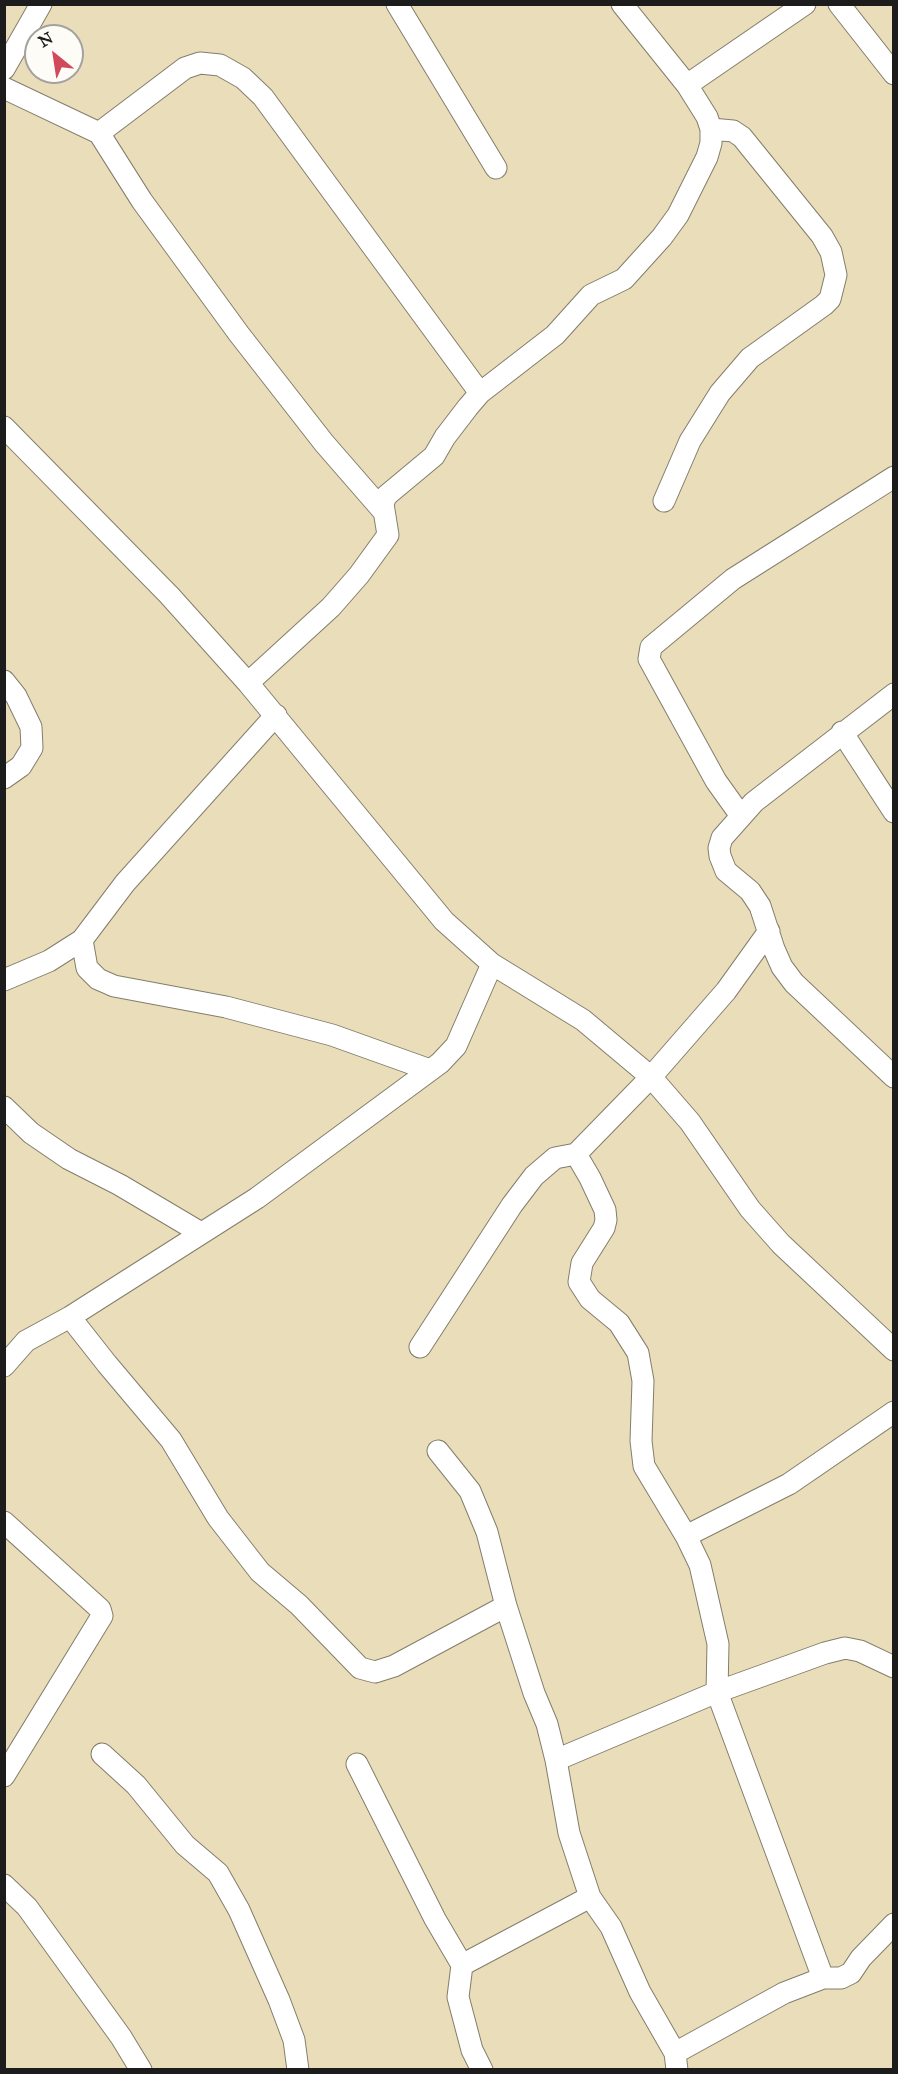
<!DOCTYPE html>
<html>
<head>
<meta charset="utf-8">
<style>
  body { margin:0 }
  #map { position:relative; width:898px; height:2074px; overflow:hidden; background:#eadeba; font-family:"IM FELL Great Primer",serif }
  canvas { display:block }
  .frame { position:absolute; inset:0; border:6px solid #1c1c1c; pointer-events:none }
  .north { position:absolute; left:24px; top:24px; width:60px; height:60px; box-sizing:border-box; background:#fdfcf7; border:2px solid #a3a29f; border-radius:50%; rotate:330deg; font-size:16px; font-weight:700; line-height:24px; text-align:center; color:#1c1c1c }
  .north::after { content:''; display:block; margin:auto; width:21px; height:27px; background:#d1495b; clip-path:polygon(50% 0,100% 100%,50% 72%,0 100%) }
</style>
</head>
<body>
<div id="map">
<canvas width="898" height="2074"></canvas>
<div class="frame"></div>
<div class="north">N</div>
</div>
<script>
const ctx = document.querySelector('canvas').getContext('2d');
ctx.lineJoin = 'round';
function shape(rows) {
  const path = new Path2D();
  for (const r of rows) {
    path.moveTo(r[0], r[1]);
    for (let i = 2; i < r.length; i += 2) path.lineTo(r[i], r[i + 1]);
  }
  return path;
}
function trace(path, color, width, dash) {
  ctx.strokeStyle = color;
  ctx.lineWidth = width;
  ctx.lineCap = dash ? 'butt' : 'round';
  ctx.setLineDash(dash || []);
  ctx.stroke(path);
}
const minor = shape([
  [397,4,496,168],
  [839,4,894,74],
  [4,69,41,4],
  [687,85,805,4],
  [4,88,99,133,142,201,239,334,324,443,384,512],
  [99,133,185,68,200,63,220,65,243,78,263,97,480,393],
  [4,427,169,595,248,683,444,921,492,964,583,1020,651,1077,690,1122,750,1209,781,1244,894,1350],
  [664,501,690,441,720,393,750,358,824,305,830,299,836,275,831,252,822,236,742,137,733,131,711,129],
  [4,681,16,696,31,727,32,748,21,766,4,778],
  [248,683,331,607,359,575,388,535,383,504,386,496,434,456,445,437,468,407,480,393,555,335,591,295,624,279,662,237,678,215,707,157,711,143,711,129,707,117,687,85,622,4],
  [894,694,754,802,722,838,719,848,720,856,726,871,750,891,760,906,774,949,782,967,794,983,894,1077],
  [842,732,894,812],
  [741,816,716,781,649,659,651,647,733,579,894,477],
  [82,940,87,968,98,979,114,986,226,1007,332,1035,430,1070],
  [4,980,49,961,82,940,125,883,276,715],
  [4,1107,31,1133,69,1159,120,1185,201,1233],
  [576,1154,590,1178,605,1210,606,1220,604,1228,582,1263,579,1282,590,1299,619,1323,638,1353,643,1381,641,1441,644,1466,686,1536,700,1565,718,1644,717,1692,823,1978],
  [70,1317,107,1364,171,1440,218,1518,260,1572,299,1605,360,1668,375,1672,394,1666,506,1606],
  [420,1347,512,1205,534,1176,555,1158,576,1154,651,1077,726,991,769,931],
  [4,1366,26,1341,70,1317,257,1198,440,1063,456,1046,492,964],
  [438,1451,470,1491,487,1532,506,1606,534,1693,547,1724,556,1760,717,1692,825,1653,845,1648,860,1651,894,1667],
  [4,1522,100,1609,102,1616,4,1776],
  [686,1536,789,1484,894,1412],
  [102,1754,136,1785,185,1845,218,1873,239,1910,279,2000,294,2040,298,2070],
  [556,1760,569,1833,590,1897,611,1927,640,1992,675,2053,677,2070],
  [357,1764,435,1919,462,1965],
  [4,1885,27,1907,121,2037,141,2070],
  [675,2053,784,1993,823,1978,841,1978,851,1973,861,1958,894,1924],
  [482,2070,472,2050,458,1997,462,1965,590,1897]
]);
trace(minor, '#837d6b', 23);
trace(minor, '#fff', 21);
</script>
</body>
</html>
